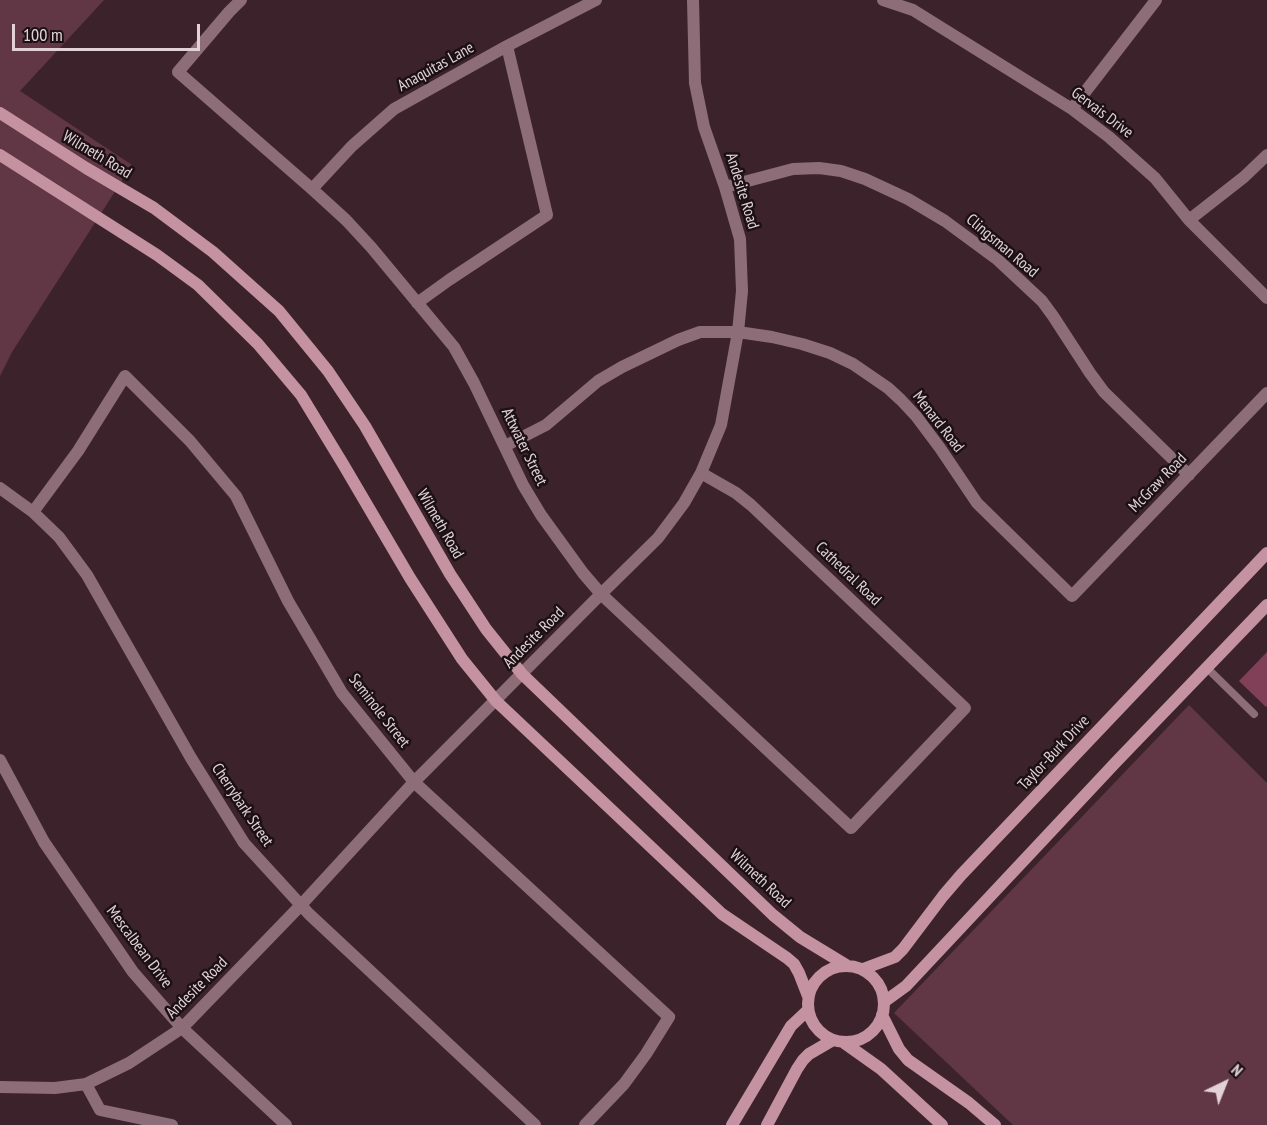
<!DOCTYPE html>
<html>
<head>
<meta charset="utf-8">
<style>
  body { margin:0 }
  #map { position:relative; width:1267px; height:1125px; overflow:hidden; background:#3c232b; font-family:"PT Sans Narrow",sans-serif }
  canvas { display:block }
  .north { position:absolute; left:1195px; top:1053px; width:60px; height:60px; -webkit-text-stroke:4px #1b1014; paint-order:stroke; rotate:43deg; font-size:16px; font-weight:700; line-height:24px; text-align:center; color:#e2d2d6 }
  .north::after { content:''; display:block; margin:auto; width:21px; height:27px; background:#e2d2d6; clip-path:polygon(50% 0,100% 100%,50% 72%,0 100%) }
  .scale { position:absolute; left:12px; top:24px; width:188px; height:27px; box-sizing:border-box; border:3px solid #e2d2d6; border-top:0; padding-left:8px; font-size:18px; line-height:21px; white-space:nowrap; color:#e2d2d6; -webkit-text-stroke:4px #1b1014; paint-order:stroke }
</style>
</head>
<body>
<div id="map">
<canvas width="1267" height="1125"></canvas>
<div class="north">N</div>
<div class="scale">100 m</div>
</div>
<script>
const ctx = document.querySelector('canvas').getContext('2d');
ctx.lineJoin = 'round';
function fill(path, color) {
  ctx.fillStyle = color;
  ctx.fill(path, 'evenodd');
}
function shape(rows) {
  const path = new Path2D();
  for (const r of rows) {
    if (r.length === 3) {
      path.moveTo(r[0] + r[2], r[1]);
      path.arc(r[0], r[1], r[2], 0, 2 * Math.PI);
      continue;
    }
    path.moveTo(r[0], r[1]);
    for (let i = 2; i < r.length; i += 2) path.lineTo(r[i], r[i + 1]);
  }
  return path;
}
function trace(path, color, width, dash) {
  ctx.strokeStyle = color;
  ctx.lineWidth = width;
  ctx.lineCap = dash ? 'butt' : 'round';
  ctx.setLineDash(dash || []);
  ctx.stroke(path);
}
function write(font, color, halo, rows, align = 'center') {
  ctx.font = font + ' "PT Sans Narrow",sans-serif';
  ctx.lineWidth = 5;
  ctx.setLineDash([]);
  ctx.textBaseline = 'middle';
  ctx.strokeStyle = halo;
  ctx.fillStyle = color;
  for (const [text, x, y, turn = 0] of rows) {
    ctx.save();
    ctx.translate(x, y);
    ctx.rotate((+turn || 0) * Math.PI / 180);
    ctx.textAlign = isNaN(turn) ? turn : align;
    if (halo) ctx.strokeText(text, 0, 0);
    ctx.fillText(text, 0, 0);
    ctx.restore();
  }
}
const green = shape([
  [0,0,104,0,20,91,132,165,12,352,0,376],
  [1189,705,1267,783,1267,1125,1013,1125,894,1013]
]);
const building = shape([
  [1267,652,1267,706,1266,707,1239,681]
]);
const lane = shape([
  [1207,668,1254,714]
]);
const street = shape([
  [241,0,229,12,178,72,312,189,346,220,371,247,454,347,474,383,523,485,541,515,583,573,601,594,851,828,965,708,751,505,736,493,701,473],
  [883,0,913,10,1072,109,1109,137,1155,178,1189,220,1267,298],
  [1072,109,1156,0],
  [725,187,793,169,819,168,841,171,865,179,908,199,945,221,998,260,1042,301,1053,316,1090,373,1104,392,1189,475],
  [312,189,352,146,394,109,507,46,596,0],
  [1189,220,1244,177,1267,155],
  [417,303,449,280,547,215,507,46],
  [505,446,546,425,598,381,622,367,678,340,700,332,738,332,772,337,802,344,830,353,853,364,888,388,901,400,916,416,940,448,977,503,1072,596,1267,393],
  [0,488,33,512,59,537,87,575,191,758,244,843,309,914,535,1125],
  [33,512,78,451,125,376,190,441,236,496,288,601,342,693,414,782,669,1017,646,1054,624,1084,585,1125],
  [0,760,44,842,133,972,182,1028,286,1125],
  [86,1084,100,1110,172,1125],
  [0,1087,55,1088,86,1084,129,1063,182,1028,301,905,414,782,601,594,658,538,684,503,701,473,721,425,738,332,742,291,740,239,725,187,704,127,695,83,693,0]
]);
const secondary = shape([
  [0,113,86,168,154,208,213,252,279,311,328,371,365,426,450,574,486,629,522,674,773,915,800,937,846,965],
  [0,155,157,255,198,285,258,344,301,395,343,464,410,578,462,659,496,701,722,914,787,958,794,964,799,973,808,996],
  [846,1004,38],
  [863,969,895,957,903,949,943,896,961,875,1267,553],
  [884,1002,906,986,1117,761,1267,605],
  [882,1015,899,1049,908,1060,969,1103,995,1125],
  [843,1042,881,1069,942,1125],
  [732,1125,791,1026,808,1010],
  [767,1125,797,1069,803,1060,809,1054,833,1040]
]);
const streetNames = [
  ["Anaquitas Lane",436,67,-29],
  ["Gervais Drive",1102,113,37],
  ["Wilmeth Road",97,155,31],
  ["Andesite Road",742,191,73],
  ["Clingsman Road",1002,246,40],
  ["Menard Road",938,422,52],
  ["Attwater Street",524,447,64],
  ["McGraw Road",1158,483,-46],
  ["Wilmeth Road",440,524,60],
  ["Cathedral Road",848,574,44],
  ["Andesite Road",534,638,-45],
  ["Seminole Street",379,711,52],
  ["Taylor-Burk Drive",1054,753,-47],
  ["Cherrybark Street",242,805,56],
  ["Wilmeth Road",760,879,43],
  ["Mescalbean Drive",139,947,53],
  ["Andesite Road",197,988,-45]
];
fill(green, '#613745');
fill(building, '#824058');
trace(lane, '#8d6d77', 8);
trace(street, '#8d6d77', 12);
trace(secondary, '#c592a2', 12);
write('16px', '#e2d2d6', '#1b1014', streetNames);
</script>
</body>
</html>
